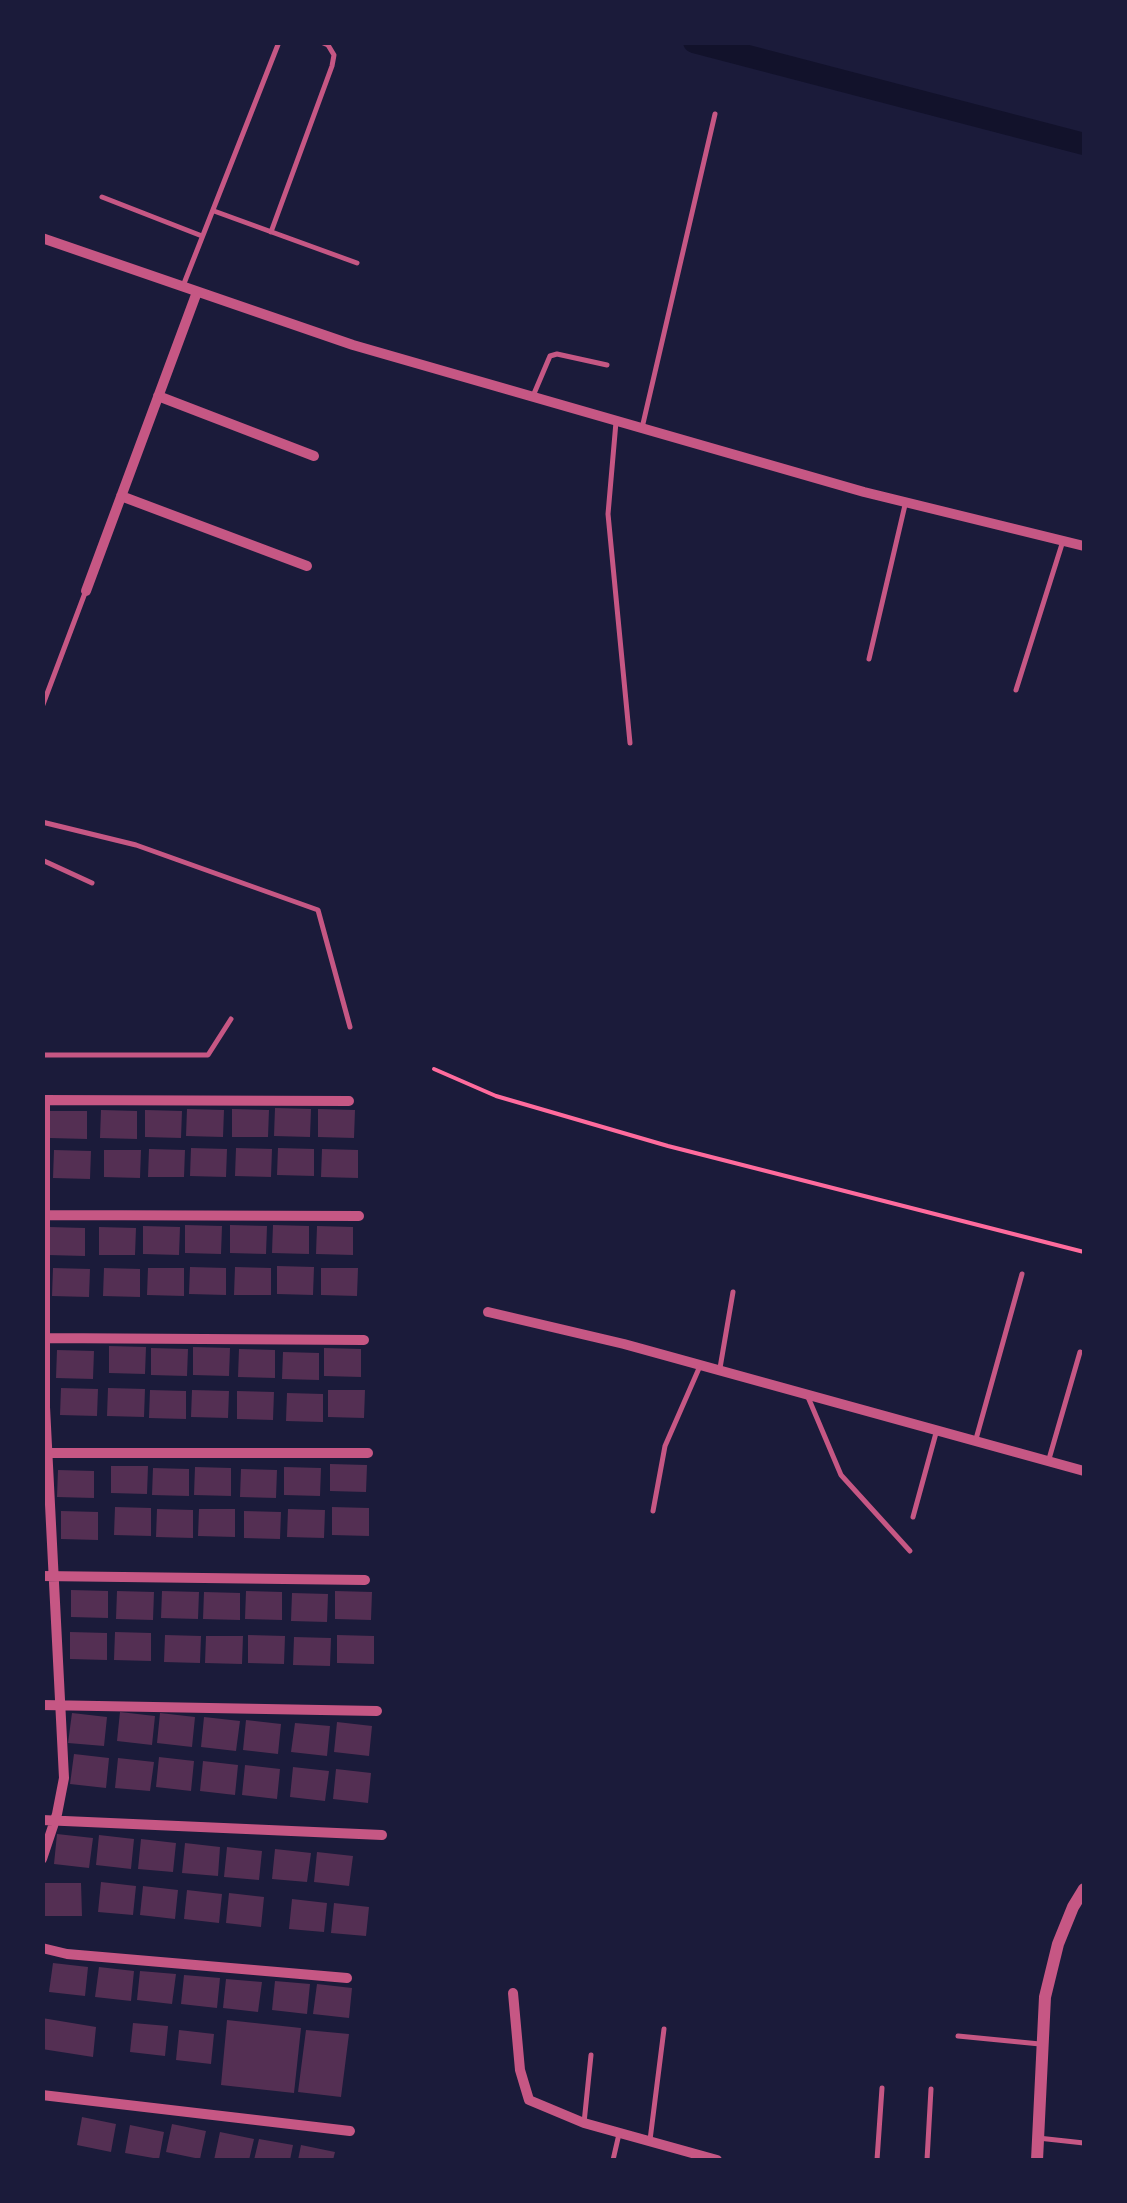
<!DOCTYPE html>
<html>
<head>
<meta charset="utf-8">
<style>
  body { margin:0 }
  #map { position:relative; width:1127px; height:2203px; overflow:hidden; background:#1b1b3a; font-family:Quicksand,sans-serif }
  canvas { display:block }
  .frame { position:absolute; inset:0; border:45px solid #1b1b3a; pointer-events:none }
</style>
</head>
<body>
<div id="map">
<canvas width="1127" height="2203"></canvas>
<div class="frame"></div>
</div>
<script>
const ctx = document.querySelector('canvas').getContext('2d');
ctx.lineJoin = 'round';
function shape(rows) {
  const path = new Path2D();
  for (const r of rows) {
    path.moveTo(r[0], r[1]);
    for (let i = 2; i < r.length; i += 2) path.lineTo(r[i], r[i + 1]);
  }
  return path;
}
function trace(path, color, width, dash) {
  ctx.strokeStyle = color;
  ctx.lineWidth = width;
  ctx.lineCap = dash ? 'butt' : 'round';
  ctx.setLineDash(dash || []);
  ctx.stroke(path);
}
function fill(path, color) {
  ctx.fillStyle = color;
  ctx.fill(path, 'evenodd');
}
const canal = shape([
  [694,42,1084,144]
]);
const building = shape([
  [275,1108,311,1109,310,1137,274,1136],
  [187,1109,224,1110,223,1137,186,1136],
  [232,1109,269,1110,268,1137,232,1137],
  [318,1109,355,1110,354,1138,318,1137],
  [101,1110,137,1111,137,1139,100,1138],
  [145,1110,182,1111,181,1138,145,1137],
  [50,1111,87,1111,87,1139,50,1138],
  [191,1148,227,1149,226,1177,190,1176],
  [236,1148,272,1149,271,1177,235,1176],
  [278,1148,314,1149,314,1176,277,1175],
  [149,1149,185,1150,184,1177,148,1177],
  [322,1149,358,1150,358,1178,321,1177],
  [54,1150,91,1151,90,1179,53,1178],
  [104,1150,141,1150,140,1178,104,1177],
  [185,1225,222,1226,221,1254,185,1253],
  [230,1225,267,1226,266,1254,230,1253],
  [273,1225,309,1226,309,1254,272,1253],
  [143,1226,180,1227,179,1255,143,1254],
  [317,1226,353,1227,353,1255,316,1254],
  [49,1227,85,1228,85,1256,48,1255],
  [99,1227,136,1228,135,1255,99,1255],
  [277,1266,314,1267,313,1295,277,1294],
  [190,1267,226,1268,226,1295,189,1294],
  [235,1267,271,1268,271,1295,234,1295],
  [53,1268,90,1269,89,1297,52,1296],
  [104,1268,140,1269,140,1297,103,1296],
  [148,1268,184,1268,184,1296,147,1295],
  [321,1268,358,1268,357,1296,321,1295],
  [109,1346,146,1347,145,1374,109,1373],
  [193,1347,230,1348,229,1376,193,1375],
  [151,1348,188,1349,187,1376,151,1375],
  [324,1348,361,1349,361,1377,324,1376],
  [239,1349,275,1350,275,1378,238,1377],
  [57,1350,94,1351,93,1379,56,1378],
  [283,1352,319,1353,319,1380,282,1379],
  [61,1388,98,1389,97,1416,60,1415],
  [108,1388,145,1389,144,1417,107,1416],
  [150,1390,186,1391,186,1419,149,1418],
  [192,1390,229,1391,228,1418,191,1417],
  [328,1390,365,1390,364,1418,328,1417],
  [237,1391,274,1392,273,1420,237,1419],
  [287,1393,323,1394,323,1422,286,1421],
  [330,1464,367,1465,366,1492,330,1491],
  [111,1466,148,1466,147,1494,111,1493],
  [195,1467,231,1468,231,1496,194,1495],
  [284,1467,321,1468,320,1496,284,1495],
  [153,1468,189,1469,189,1496,152,1495],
  [241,1469,277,1470,276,1498,240,1497],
  [58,1470,94,1471,94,1498,57,1497],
  [115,1507,151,1508,151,1536,114,1535],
  [332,1507,369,1508,369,1536,332,1535],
  [157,1509,193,1510,193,1538,156,1537],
  [199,1509,235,1509,235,1537,198,1536],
  [288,1509,325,1510,324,1538,287,1537],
  [61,1511,98,1512,98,1540,61,1539],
  [244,1511,281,1512,280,1539,244,1538],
  [71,1590,108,1591,108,1618,71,1617],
  [117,1591,154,1592,153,1620,116,1619],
  [162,1591,199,1592,198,1619,161,1618],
  [246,1591,282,1592,282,1620,245,1619],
  [335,1591,372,1592,371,1620,335,1619],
  [204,1592,240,1593,240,1620,203,1619],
  [292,1593,328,1594,327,1622,291,1621],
  [70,1632,107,1633,107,1660,70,1659],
  [115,1632,151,1633,151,1661,114,1660],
  [165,1635,201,1636,200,1663,164,1662],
  [248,1635,285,1636,284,1664,248,1663],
  [337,1635,374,1636,374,1664,337,1663],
  [206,1636,243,1636,242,1664,205,1663],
  [294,1637,331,1638,330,1666,293,1665],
  [120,1712,155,1716,152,1745,117,1741],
  [72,1713,107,1717,104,1746,68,1743],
  [160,1713,195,1717,192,1747,157,1743],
  [204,1717,240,1721,236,1751,201,1747],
  [246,1720,281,1724,278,1754,243,1750],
  [337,1722,372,1726,369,1756,334,1752],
  [295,1723,330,1726,327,1756,291,1752],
  [74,1754,109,1758,106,1788,70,1784],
  [159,1757,194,1761,191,1791,156,1787],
  [118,1758,154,1762,150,1791,115,1788],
  [203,1761,238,1765,235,1795,200,1791],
  [245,1765,280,1769,277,1799,242,1795],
  [293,1767,329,1771,325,1801,290,1797],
  [336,1769,371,1773,368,1803,333,1799],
  [57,1834,93,1838,89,1868,54,1864],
  [99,1835,134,1839,131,1869,96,1865],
  [141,1839,176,1843,173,1872,138,1869],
  [185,1843,220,1847,218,1876,182,1873],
  [227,1847,262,1851,259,1880,224,1877],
  [275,1849,311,1853,307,1882,272,1879],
  [317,1852,353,1856,349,1886,314,1882],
  [101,1882,136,1886,133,1915,98,1912],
  [42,1883,81,1883,82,1916,42,1916],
  [143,1886,178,1890,175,1919,140,1915],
  [187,1890,222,1894,219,1923,184,1919],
  [229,1893,264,1897,261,1927,226,1923],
  [292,1899,327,1903,324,1932,289,1929],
  [334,1903,369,1907,366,1936,331,1933],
  [53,1963,88,1967,85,1996,49,1992],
  [99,1967,134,1971,131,2001,95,1997],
  [140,1971,176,1974,172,2004,137,2000],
  [184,1975,220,1978,217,2008,181,2004],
  [226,1979,262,1982,258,2012,223,2008],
  [275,1981,310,1984,307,2014,272,2010],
  [317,1984,352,1988,349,2018,313,2014],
  [42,2018,96,2027,93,2057,42,2049],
  [227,2020,301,2028,294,2093,221,2085],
  [133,2023,168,2026,165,2056,130,2052],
  [179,2030,214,2034,211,2064,176,2060],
  [306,2030,349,2034,341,2097,298,2092],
  [82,2117,116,2124,111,2152,77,2145],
  [172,2124,206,2131,200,2159,166,2152],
  [130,2125,164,2132,159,2159,125,2153],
  [220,2132,254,2139,249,2160,214,2160],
  [259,2139,293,2145,290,2160,254,2160],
  [301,2145,335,2152,333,2160,298,2160]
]);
const path = shape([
  [434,1069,496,1096,668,1146,1084,1252]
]);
const service = shape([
  [102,197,202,236],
  [214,211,357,263],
  [271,232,332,66,334,55,328,45,321,42],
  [183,286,279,42],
  [533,396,550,356,557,354,607,365],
  [616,422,608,514,630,743],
  [642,428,715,114],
  [869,659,905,505],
  [1016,690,1062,544],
  [42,707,85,593],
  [42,822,136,845,318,910,350,1027],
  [42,860,92,883],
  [42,1055,208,1055,231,1019],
  [720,1368,733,1292],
  [808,1397,841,1475,910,1551],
  [976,1439,1022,1274],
  [1049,1459,1080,1352],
  [653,1511,665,1446,700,1366],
  [913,1517,936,1433],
  [958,2036,1040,2044],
  [584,2123,591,2055],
  [1038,2138,1084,2143],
  [650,2140,664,2029],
  [613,2160,619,2134],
  [877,2160,882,2088],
  [927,2160,931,2089]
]);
const minor = shape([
  [42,238,353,345,864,492,1084,546],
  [158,396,314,456],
  [121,496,307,566],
  [86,591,197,292],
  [42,1100,349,1101],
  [42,1215,359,1216],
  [488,1312,624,1344,1084,1471],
  [42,1338,364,1340],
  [44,1453,368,1453],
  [42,1576,365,1580],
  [42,1705,377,1711],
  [42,1820,382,1835],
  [42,1859,57,1814,64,1778,45,1407,45,1100],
  [42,1948,67,1954,347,1978],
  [513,1993,520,2070,529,2100,584,2123,717,2160],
  [42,2095,350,2131]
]);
const tertiary = shape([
  [1037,2160,1045,1997,1058,1944,1073,1907,1084,1889]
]);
trace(canal, '#12122b', 22);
fill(building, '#542f53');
trace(path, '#ff6b9d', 4);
trace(service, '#c65784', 5);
trace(minor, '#c65784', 10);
trace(tertiary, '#c65784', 12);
</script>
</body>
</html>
